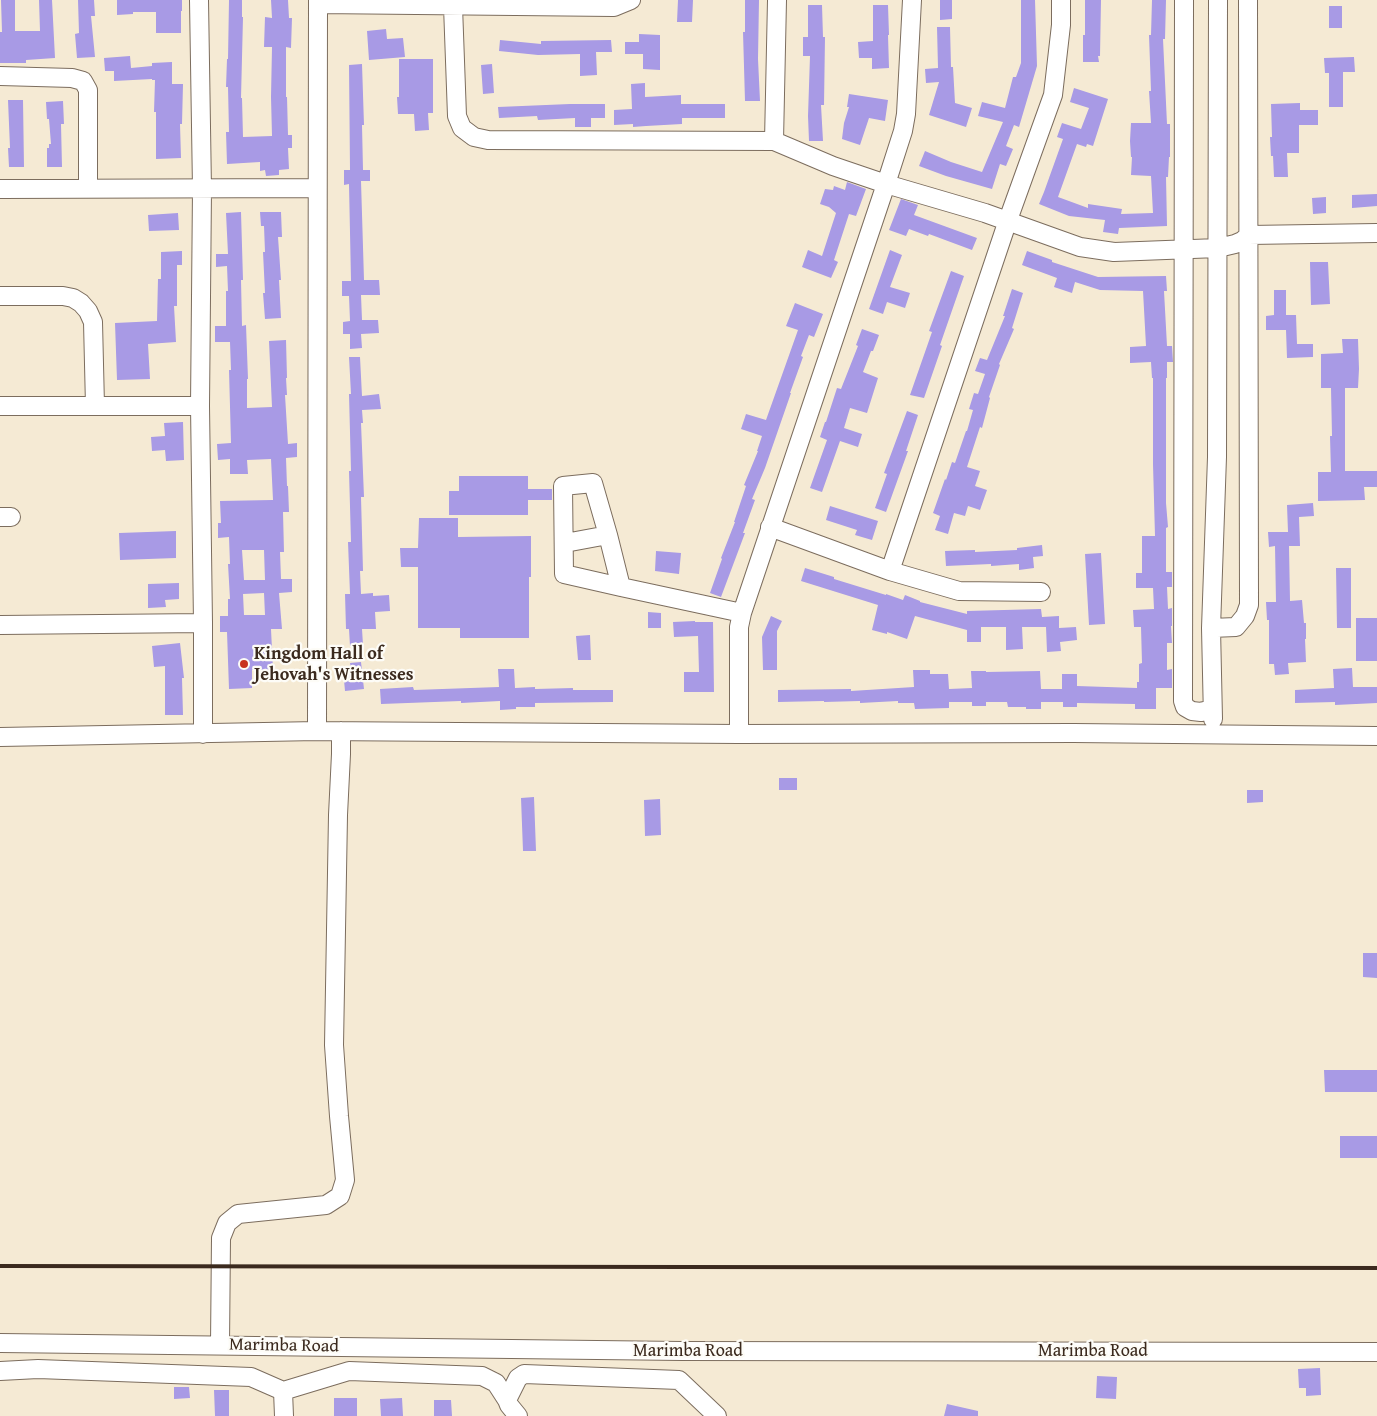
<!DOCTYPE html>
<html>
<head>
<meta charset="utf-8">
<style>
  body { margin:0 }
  canvas { display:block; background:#f5ead4 }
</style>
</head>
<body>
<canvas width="1377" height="1416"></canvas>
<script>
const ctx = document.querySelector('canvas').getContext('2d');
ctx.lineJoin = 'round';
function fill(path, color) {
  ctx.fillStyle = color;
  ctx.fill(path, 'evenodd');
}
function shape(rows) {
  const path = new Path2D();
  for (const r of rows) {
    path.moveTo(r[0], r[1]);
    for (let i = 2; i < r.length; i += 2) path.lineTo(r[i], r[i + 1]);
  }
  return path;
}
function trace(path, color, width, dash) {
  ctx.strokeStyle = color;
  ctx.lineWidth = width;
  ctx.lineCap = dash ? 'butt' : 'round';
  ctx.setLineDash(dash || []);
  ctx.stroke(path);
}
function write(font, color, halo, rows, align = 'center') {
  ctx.font = font + ' "Gentium Book Plus",serif';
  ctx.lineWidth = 4.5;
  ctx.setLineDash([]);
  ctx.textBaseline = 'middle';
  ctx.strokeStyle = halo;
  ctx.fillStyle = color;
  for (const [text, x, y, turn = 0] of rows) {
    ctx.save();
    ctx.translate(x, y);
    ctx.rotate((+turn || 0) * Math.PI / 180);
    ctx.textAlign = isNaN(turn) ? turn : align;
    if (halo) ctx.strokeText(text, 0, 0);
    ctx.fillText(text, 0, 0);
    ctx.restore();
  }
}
const building = shape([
  [1,0,15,0,15,31,40,31,39,0,52,0,55,58,26,60,26,63,0,63,0,32,2,32],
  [78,0,94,0,95,16,91,16,95,57,77,58,75,34,79,33],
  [117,0,182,0,182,11,181,11,181,33,156,33,156,12,133,12,133,14,117,15],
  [229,0,242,0,242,17,243,17,241,98,242,98,243,137,272,136,271,97,272,47,264,47,265,17,272,18,271,0,288,0,289,18,292,18,291,48,286,47,286,97,287,97,288,135,292,135,292,148,288,148,289,169,279,170,279,175,266,176,265,170,260,171,260,162,227,164,226,132,229,132,228,87,226,87,227,59,228,59],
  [678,0,693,0,692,22,677,22],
  [745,0,759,0,758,59,760,101,745,101,743,32,745,32],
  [940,0,952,0,952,19,940,20],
  [1021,0,1035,0,1037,66,1019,127,1014,125,1006,146,1013,149,1006,166,1000,164,992,189,946,176,919,166,925,151,951,162,982,172,1003,122,978,116,982,102,1005,108,1013,77,1016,77,1021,63],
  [1085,0,1101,0,1100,56,1098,56,1099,62,1083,62,1083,35,1085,35],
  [1152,0,1166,0,1165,39,1163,39,1167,124,1170,124,1170,157,1169,157,1168,177,1166,177,1167,226,1119,228,1118,234,1103,232,1105,220,1069,216,1039,204,1044,192,1063,139,1057,137,1062,123,1081,129,1089,108,1070,102,1074,88,1108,99,1093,146,1087,144,1086,147,1077,144,1058,197,1088,208,1088,204,1122,209,1121,214,1153,213,1151,176,1131,175,1132,157,1131,157,1130,141,1131,123,1151,123,1149,91,1151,91,1149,35,1151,35],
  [808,5,822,5,823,37,825,37,824,105,821,105,823,141,809,141,808,116,810,56,803,56,803,37,808,37],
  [873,5,888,5,889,35,888,35,889,68,872,69,872,58,859,58,858,42,873,41],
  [1329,6,1342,6,1342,28,1329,28],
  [937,27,950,27,951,67,953,67,955,103,972,108,966,127,929,115,939,82,926,83,925,69,938,68],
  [386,29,387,39,403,38,405,57,369,60,367,31],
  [639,34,660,35,660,70,643,69,643,54,625,54,625,42,639,42],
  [500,40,541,44,541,41,611,40,612,52,596,52,597,75,580,76,580,54,538,55,499,51],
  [130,56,131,68,152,66,152,63,172,62,172,84,183,84,182,124,180,124,181,158,156,159,156,112,154,112,155,80,152,80,152,79,114,81,114,71,105,71,104,58],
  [1354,57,1355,72,1343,72,1343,107,1329,107,1329,73,1325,73,1324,58],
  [399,59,433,59,433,113,428,113,429,130,415,131,414,114,398,114,397,97,399,97],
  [362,64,364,125,362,125,363,170,370,170,370,181,361,181,364,280,379,280,380,295,361,295,362,320,378,320,379,333,361,334,362,348,350,349,350,334,343,334,343,322,350,321,349,296,342,296,342,281,351,281,349,184,344,185,344,170,350,170,349,65],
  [492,64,494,93,483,94,481,65],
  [645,83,645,97,681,95,681,104,725,104,725,118,682,118,682,124,646,126,633,127,633,124,614,125,614,110,632,109,631,84],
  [849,94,888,100,885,121,869,118,860,145,842,139,844,123,849,107,847,107],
  [8,100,23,100,24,167,9,167,8,148,10,148],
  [63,101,64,124,61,124,62,167,47,167,47,148,49,148,49,144,51,144,49,119,47,119,46,102],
  [1300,103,1300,110,1318,110,1318,125,1299,125,1299,153,1287,153,1288,177,1274,177,1273,156,1271,156,1270,137,1272,137,1271,104],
  [570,104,605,104,605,118,591,118,591,127,575,127,575,118,538,120,537,116,499,118,498,107],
  [847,182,866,189,856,216,849,214,834,260,838,262,831,278,802,267,808,250,822,256,836,213,829,207,820,204,825,189,833,190,834,186,845,190],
  [1377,194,1377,206,1352,208,1352,195],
  [1326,197,1326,213,1313,214,1312,198],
  [901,199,918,205,914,215,977,238,972,250,929,234,928,236,909,229,906,236,889,230],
  [241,212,243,280,241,280,242,326,246,325,248,379,247,379,247,408,272,407,269,341,286,340,287,378,286,378,287,395,285,395,288,444,297,443,297,457,286,458,287,486,288,486,289,512,283,512,284,552,280,552,281,579,292,579,292,592,279,593,282,629,271,629,273,670,252,670,252,688,229,689,227,632,220,632,220,616,228,616,228,599,230,599,228,564,230,564,229,537,218,538,218,523,221,523,220,501,273,500,271,459,247,460,248,474,230,474,230,459,218,460,217,444,231,443,229,370,231,370,230,342,215,342,215,326,226,326,226,291,228,291,227,266,216,267,216,254,228,254,226,213],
  [242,550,264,550,265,580,244,580],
  [264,593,265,615,244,615,243,594],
  [260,212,281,212,282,237,278,237,281,280,279,280,281,318,265,319,263,293,265,293,263,252,265,252,264,226,261,226],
  [178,213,179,230,149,231,148,215],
  [890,250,902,255,890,287,910,293,905,308,887,302,883,314,869,309],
  [182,251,182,265,177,265,177,306,174,306,176,342,148,344,150,379,117,380,115,323,157,321,158,279,161,279,161,252],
  [1027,251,1052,260,1052,262,1098,277,1166,276,1167,291,1164,291,1167,346,1172,346,1173,362,1167,362,1167,378,1166,378,1166,503,1168,527,1166,528,1166,572,1172,572,1172,587,1167,587,1168,609,1172,608,1172,626,1171,626,1172,643,1167,643,1167,670,1172,669,1172,688,1156,688,1156,709,1135,709,1135,704,1077,703,1077,707,1063,707,1063,702,1041,702,1041,709,1026,709,1026,707,1008,707,1007,702,986,702,986,706,972,706,972,702,949,702,949,708,915,709,914,703,898,703,898,701,860,703,860,701,824,702,824,701,778,702,778,690,851,689,851,691,914,687,913,670,930,670,930,674,948,674,949,689,972,688,971,671,986,671,986,672,1040,671,1041,689,1062,689,1062,674,1077,674,1077,686,1137,688,1137,682,1139,682,1139,664,1142,663,1141,627,1134,627,1133,610,1154,609,1153,588,1136,588,1136,573,1142,573,1142,536,1155,536,1153,464,1153,378,1152,378,1151,362,1130,363,1130,347,1146,346,1143,291,1100,290,1075,282,1072,293,1054,287,1057,278,1022,265],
  [1310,262,1328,262,1330,304,1311,305],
  [951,271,964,276,940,345,942,346,924,398,910,395,932,332,929,331],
  [1012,289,1023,293,1012,328,1014,329,999,364,1000,365,989,397,990,398,982,428,980,427,967,467,980,471,975,486,987,490,980,510,968,506,965,516,954,513,948,534,935,530,940,516,933,513,945,479,946,480,952,462,955,463,966,431,967,431,973,410,969,409,974,393,978,394,985,374,975,371,980,358,987,360,1005,316,1003,316],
  [1274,290,1286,290,1286,315,1296,315,1297,344,1313,344,1313,357,1287,358,1286,330,1266,330,1266,316,1274,315],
  [795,303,823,314,814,337,809,335,801,356,803,357,790,393,791,393,765,468,752,499,755,500,743,533,745,533,721,597,710,593,722,559,721,558,735,522,734,522,746,486,744,485,758,451,757,451,762,436,741,429,746,414,766,420,798,330,786,326],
  [862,329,879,335,873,351,871,351,863,372,878,378,867,413,850,408,844,428,862,434,858,447,840,441,822,492,810,488,827,440,820,437,825,422,826,422,837,388,841,389,858,346,856,345],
  [1342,339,1358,339,1359,369,1358,388,1345,388,1345,471,1377,471,1377,487,1364,487,1365,500,1318,501,1318,472,1331,472,1330,436,1332,436,1331,388,1321,388,1321,354,1343,353],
  [349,357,360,357,362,396,379,394,381,409,362,410,363,423,361,423,364,497,361,497,363,571,360,571,361,594,373,593,373,596,389,595,390,611,375,612,376,629,362,629,363,645,350,646,349,629,346,629,345,594,350,594,348,542,351,542,349,471,351,471,349,394,351,394],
  [907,411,918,415,906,451,908,451,886,512,875,508,887,474,884,473],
  [183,422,184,460,166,461,165,450,152,451,151,437,165,436,164,423],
  [459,476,528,476,528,489,552,489,552,500,528,500,528,515,449,515,449,491,459,491],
  [1313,503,1314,516,1299,517,1300,546,1289,546,1290,601,1302,600,1304,623,1306,623,1306,639,1305,639,1306,662,1288,663,1289,674,1275,675,1274,664,1269,664,1269,620,1267,620,1266,602,1276,602,1275,546,1269,547,1268,532,1288,532,1287,505],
  [830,506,878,521,872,540,855,535,857,530,826,520],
  [419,518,458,518,458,537,531,536,531,577,529,577,529,638,460,638,460,628,418,628,418,567,401,567,400,548,418,548],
  [176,531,176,558,120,560,119,533],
  [1042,545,1043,556,1033,557,1034,568,1019,570,1019,564,991,566,991,564,946,566,945,551,975,550,975,552,1017,550,1017,548],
  [656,551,681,553,679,574,655,571],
  [1101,553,1105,624,1089,625,1085,554],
  [805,568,834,577,834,579,886,595,886,594,903,600,905,595,920,601,920,602,967,614,967,611,1041,609,1042,617,1059,616,1059,628,1076,627,1077,640,1060,642,1061,651,1047,652,1046,627,1022,627,1023,649,1006,650,1006,627,981,627,981,642,967,642,967,630,915,616,907,639,887,632,887,634,872,630,878,605,801,581],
  [1336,568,1351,568,1351,628,1337,628],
  [179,583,179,599,165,600,166,607,148,608,148,584],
  [648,612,661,613,661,628,648,628],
  [771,616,782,621,777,631,777,670,763,670,762,637],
  [1356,618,1377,618,1377,661,1356,661],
  [695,621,695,622,713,622,714,692,684,692,684,672,699,672,698,636,674,637,673,622],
  [590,635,591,660,578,660,576,636],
  [180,643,184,678,182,678,183,715,165,715,165,666,154,667,152,646],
  [361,662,364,689,345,691,343,669,351,668,350,663],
  [1352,668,1353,687,1377,687,1377,703,1335,705,1335,702,1295,703,1295,690,1334,688,1333,669],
  [498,669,514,669,515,688,535,687,535,689,573,688,573,690,613,690,613,702,535,703,535,707,516,707,516,709,500,710,500,701,461,703,461,701,381,704,380,689,413,687,414,690,499,687],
  [779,778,797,778,797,790,779,790],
  [1247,790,1263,790,1263,802,1247,803],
  [534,797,536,851,523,851,521,798],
  [660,799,661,835,645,836,644,800],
  [1363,953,1377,953,1377,978,1363,977],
  [1324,1070,1377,1070,1377,1092,1325,1092],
  [1340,1136,1377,1136,1377,1158,1340,1158],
  [1320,1368,1321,1395,1306,1396,1306,1388,1299,1388,1298,1369],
  [1097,1376,1117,1377,1116,1399,1096,1398],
  [174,1387,189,1387,190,1398,174,1399],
  [214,1390,229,1390,229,1416,215,1416],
  [334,1398,357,1398,357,1416,334,1416],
  [402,1398,403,1416,381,1416,380,1399],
  [434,1400,451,1400,452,1416,434,1416],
  [947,1404,978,1411,978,1416,944,1416]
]);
const minor = shape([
  [1184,0,1183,701,1185,707,1192,711,1201,712,1212,709],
  [318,4,614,7,631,0],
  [453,6,457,116,462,128,474,137,488,140,774,141,833,166,886,184,985,213,1080,247,1114,252,1218,248,1235,244,1242,241,1249,235,1377,233],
  [0,76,72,78,83,81,88,90,88,188],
  [774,141,777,0],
  [0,189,317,188],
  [0,296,63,296,73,298,81,303,88,311,93,322,95,406],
  [0,406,200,406],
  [0,517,11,517],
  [770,527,890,571,959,591,1041,592],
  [565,543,608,535],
  [890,571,1008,220,1053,95,1061,25,1061,0],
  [621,587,608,535,593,483,563,486,564,574,621,587,742,613],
  [0,625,203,623,200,406,202,189,199,0],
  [1211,628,1236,627,1245,616,1249,605,1248,0],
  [1213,719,1211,628,1217,457,1218,0],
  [317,731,318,0],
  [203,734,203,623],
  [739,734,739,627,742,613,886,184,903,131,906,114,912,0],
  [0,737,317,731,739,734,1073,733,1377,736],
  [0,1343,682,1351,1377,1352],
  [220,1345,221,1238,227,1223,238,1214,326,1205,340,1196,345,1180,339,1116,334,1045,338,815,341,754,341,731],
  [0,1371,38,1369,251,1377,283,1391,349,1371,482,1376,496,1383,507,1400,518,1378,524,1374,679,1380,717,1416],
  [283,1391,284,1416],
  [507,1400,509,1405,518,1416]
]);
const rail = shape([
  [0,1266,1377,1268]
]);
const markers = [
  [244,664,5,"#c8321e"]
];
const poiNames = [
  ["Kingdom Hall of",254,654],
  ["Jehovah's Witnesses",254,675]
];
const streetNames = [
  ["Marimba Road",284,1346,1],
  ["Marimba Road",688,1351],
  ["Marimba Road",1093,1351]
];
fill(building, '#a89ae5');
trace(minor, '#7c6d5e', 20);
trace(minor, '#fff', 18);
trace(rail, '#3b2a1e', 4);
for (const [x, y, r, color] of markers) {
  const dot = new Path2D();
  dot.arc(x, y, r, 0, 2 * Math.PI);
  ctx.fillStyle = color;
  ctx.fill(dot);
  trace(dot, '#fdfcf7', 2);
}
write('bold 18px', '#3b2a1e', '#fdfcf7', poiNames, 'left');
write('18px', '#3b2a1e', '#fdfcf7', streetNames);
</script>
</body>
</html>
